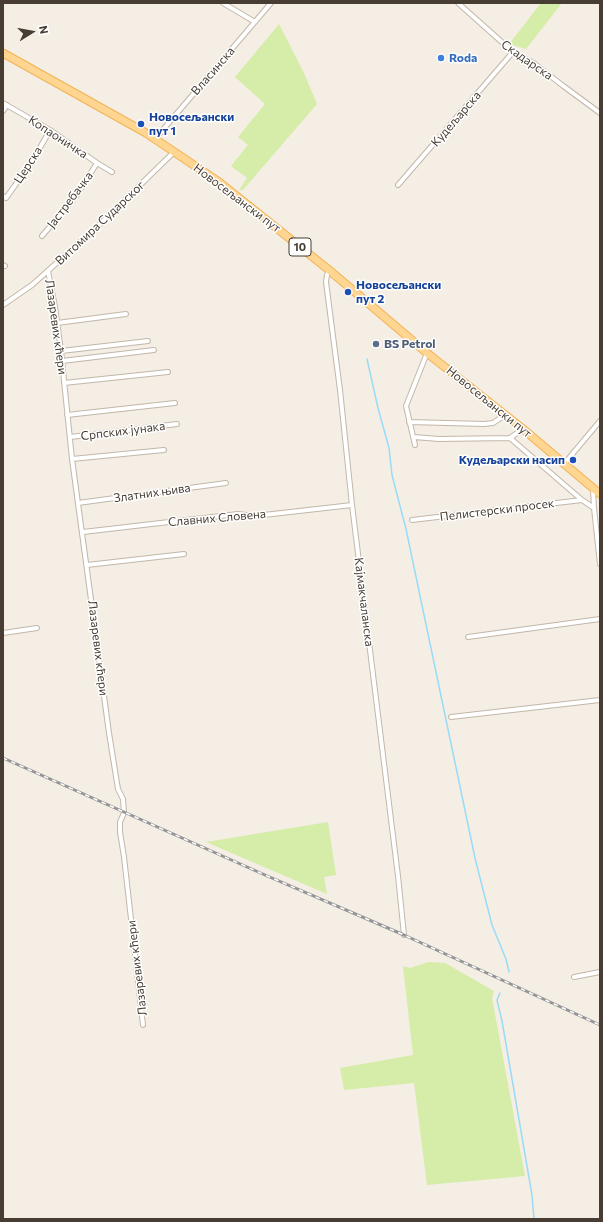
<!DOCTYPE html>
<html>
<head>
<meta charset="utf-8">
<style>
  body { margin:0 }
  #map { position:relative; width:603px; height:1222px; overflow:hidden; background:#f4eee4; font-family:Commissioner,sans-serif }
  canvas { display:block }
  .frame { position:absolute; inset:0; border:4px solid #473d33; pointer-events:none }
  .north { position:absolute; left:12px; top:12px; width:40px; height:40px; -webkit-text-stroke:3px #fff; paint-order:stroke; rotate:79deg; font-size:11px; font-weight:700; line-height:16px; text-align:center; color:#473d33 }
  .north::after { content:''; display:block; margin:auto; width:14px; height:18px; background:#473d33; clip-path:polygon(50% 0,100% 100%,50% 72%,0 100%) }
</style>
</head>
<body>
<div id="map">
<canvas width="603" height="1222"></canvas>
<div class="frame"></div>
<div class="north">N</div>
</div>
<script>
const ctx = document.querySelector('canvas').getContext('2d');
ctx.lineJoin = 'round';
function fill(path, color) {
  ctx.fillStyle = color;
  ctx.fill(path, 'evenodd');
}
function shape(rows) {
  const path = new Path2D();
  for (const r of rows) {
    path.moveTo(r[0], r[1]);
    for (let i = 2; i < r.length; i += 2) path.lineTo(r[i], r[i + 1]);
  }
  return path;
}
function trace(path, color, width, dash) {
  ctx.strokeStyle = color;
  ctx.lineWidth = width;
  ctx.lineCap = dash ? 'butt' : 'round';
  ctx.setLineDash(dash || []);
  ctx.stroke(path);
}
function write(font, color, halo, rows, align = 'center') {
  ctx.font = font + ' Commissioner,sans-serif';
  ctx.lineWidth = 3;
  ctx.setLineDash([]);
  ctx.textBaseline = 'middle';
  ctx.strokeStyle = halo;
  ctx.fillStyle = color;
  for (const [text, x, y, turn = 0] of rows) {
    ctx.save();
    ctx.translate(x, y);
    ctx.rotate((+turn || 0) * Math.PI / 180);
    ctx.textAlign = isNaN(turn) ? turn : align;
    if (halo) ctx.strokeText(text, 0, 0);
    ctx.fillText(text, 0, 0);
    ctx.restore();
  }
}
const green = shape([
  [541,3,562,3,526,49,509,44],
  [279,24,303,71,317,104,243,190,239,190,247,178,231,166,248,145,238,137,265,104,235,77],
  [328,822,336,875,324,877,327,894,206,842],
  [428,962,445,963,494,991,492,998,525,1176,427,1185,414,1083,344,1090,340,1068,413,1055,403,966,410,968]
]);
const stream = shape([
  [367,359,378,408,389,448,392,475,406,529,475,858,492,925,506,959,509,972],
  [500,993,497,1000,502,1021,532,1195,534,1219]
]);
const minor = shape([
  [223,3,255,22],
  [458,3,513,52,535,64,562,85,600,113],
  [3,103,50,130,97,163,112,172],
  [3,111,7,105],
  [155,139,271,3],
  [398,185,513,52],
  [3,196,6,198,33,160,50,130],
  [42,236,77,195,97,163],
  [3,265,5,266],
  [329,270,327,275,326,282,340,390,352,505,398,876,404,935],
  [48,271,55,307,61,351,72,459,109,733,118,789,123,799,124,813,120,822,120,832,124,857,143,1025],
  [3,305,32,285,100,224,174,152],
  [57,323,126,314],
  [61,351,148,341],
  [62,361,154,350],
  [64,383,168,372],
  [67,415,175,403],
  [409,422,484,424,493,423,505,415],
  [523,429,510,438,582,500,594,508],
  [70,437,177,424],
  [414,437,439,439,510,438],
  [415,445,406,406,427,353],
  [72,459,164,450],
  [564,464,600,421],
  [593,489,594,508,600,564],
  [78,503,226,483],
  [412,520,582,500],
  [83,532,238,514,255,516,352,505],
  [87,565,184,554],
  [3,633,37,628],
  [468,637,600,619],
  [451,717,600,700],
  [574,977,600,972]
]);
const primary = shape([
  [3,53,146,133,219,182,329,270,427,353,523,429,600,494]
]);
const rail = shape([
  [3,758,265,875,404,935,600,1025]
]);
const markers = [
  [441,58,4,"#3f7fe0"],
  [141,124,4,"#1a4fb4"],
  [348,292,4,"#1a4fb4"],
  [376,344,4,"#5c6f8a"],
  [573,460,4,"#1a4fb4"]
];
const shields = [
  [300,247,22]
];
const shieldNames = [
  ["10",300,247]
];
const shopNames = [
  ["Roda",449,58]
];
const streetNames = [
  ["Скадарска",527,60,35],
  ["Власинска",213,71,-49],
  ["Кудељарска",456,119,-49],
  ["Копаоничка",58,137,33],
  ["Церска",28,165,-57],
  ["Новосељански пут",237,198,37],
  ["Јастребачка",70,200,-53],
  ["Витомира Сударског",100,223,-43],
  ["Лазаревих кћери",56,327,82],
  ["Новосељански пут",489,402,39],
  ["Српских јунака",123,431,-7],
  ["Златних њива",152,493,-8],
  ["Пелистерски просек",497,510,-7],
  ["Славних Словена",217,518,-5],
  ["Кајмакчаланска",364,602,83],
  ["Лазаревих кћери",98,648,83],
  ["Лазаревих кћери",137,968,-97]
];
const transitNames = [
  ["Новосељански",149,117],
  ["пут 1",149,131],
  ["Новосељански",356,285],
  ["пут 2",356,299],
  ["Кудељарски насип",565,460,"right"]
];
const serviceNames = [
  ["BS Petrol",384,344]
];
fill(green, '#d5eda8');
trace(stream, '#99dbf8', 1.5);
trace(minor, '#c3b7a9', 6);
trace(primary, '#f1b355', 9);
trace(minor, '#fff', 4);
trace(primary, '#ffd592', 7);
trace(rail, '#959595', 3);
trace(rail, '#fff', 1.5, [4.5]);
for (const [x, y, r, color] of markers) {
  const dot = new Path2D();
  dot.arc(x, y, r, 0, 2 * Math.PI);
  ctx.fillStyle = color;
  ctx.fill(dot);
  trace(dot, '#fff', 1.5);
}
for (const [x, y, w] of shields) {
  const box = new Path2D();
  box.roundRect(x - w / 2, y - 9, w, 18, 3);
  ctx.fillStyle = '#fff';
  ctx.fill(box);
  trace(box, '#473d33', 1);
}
write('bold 11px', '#473d33', null, shieldNames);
write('bold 12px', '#366cbe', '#fff', shopNames, 'left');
write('12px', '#473d33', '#fff', streetNames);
write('bold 12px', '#164399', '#fff', transitNames, 'left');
write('bold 12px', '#4e5e75', '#fff', serviceNames, 'left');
</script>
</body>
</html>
